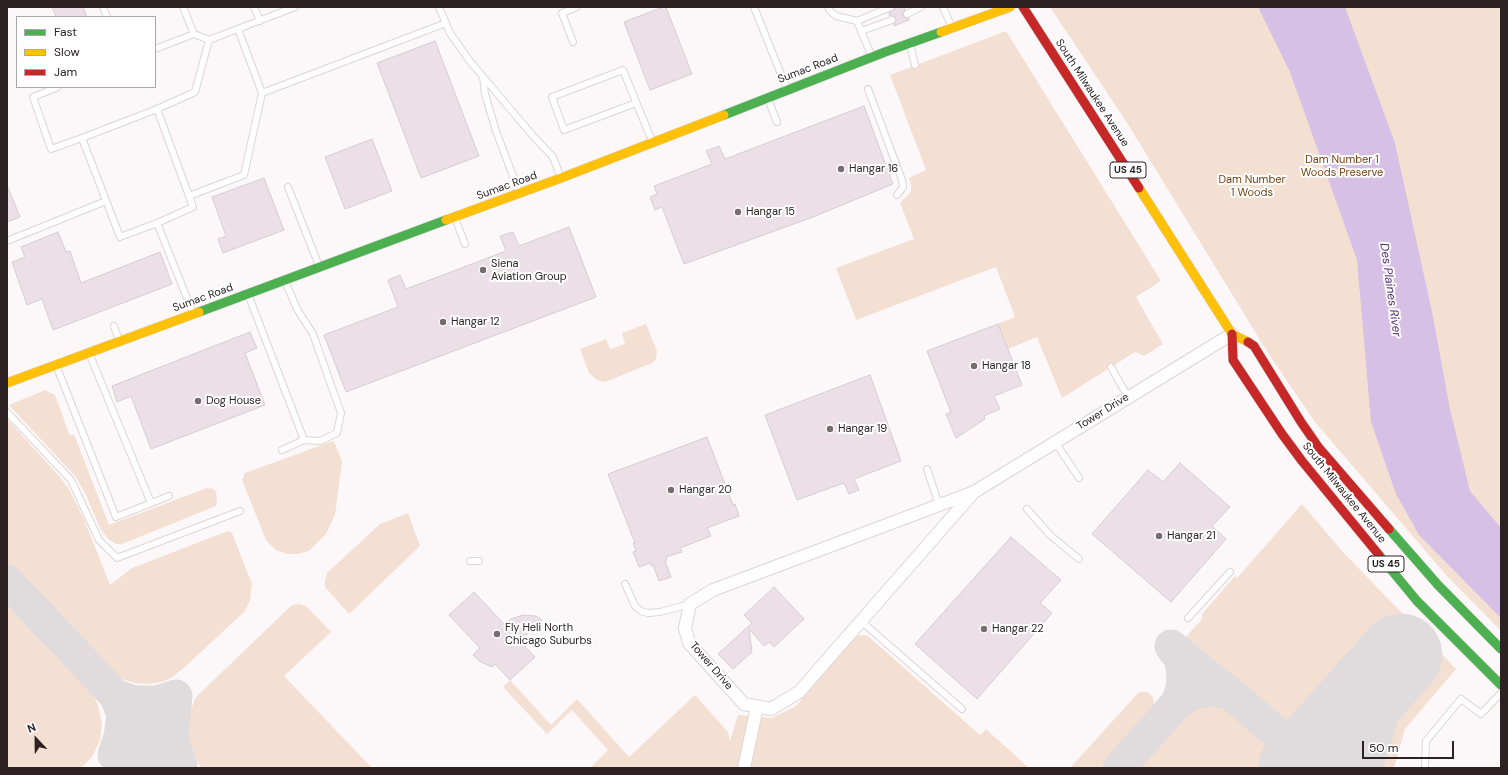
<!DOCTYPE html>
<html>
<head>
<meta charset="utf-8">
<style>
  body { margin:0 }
  #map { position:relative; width:1508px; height:775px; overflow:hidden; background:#fcf8f9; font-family:"DM Sans",sans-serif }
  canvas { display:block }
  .frame { position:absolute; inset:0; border:8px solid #2c2224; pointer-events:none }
  .legend { position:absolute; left:16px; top:16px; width:140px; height:72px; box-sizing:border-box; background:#fff; border:1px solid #aba7a7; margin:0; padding:5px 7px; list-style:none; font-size:12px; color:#2c2224 }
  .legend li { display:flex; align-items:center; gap:8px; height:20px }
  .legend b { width:20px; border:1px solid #aba7a7 }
  .north { position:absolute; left:16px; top:719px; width:40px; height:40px; -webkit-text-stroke:3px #fff; paint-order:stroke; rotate:338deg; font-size:11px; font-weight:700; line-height:16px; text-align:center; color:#2c2224 }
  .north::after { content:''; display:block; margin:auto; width:14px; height:18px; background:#2c2224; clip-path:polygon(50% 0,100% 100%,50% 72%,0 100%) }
  .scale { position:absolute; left:1362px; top:741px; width:92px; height:18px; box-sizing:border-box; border:2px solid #2c2224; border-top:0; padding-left:5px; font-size:12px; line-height:14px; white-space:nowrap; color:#2c2224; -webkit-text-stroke:3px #fff; paint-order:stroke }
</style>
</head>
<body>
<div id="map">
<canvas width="1508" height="775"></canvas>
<div class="frame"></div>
<ul class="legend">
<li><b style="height:5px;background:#4caf50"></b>Fast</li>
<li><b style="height:5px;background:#ffc107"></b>Slow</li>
<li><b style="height:5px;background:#c62828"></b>Jam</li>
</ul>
<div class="north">N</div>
<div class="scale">50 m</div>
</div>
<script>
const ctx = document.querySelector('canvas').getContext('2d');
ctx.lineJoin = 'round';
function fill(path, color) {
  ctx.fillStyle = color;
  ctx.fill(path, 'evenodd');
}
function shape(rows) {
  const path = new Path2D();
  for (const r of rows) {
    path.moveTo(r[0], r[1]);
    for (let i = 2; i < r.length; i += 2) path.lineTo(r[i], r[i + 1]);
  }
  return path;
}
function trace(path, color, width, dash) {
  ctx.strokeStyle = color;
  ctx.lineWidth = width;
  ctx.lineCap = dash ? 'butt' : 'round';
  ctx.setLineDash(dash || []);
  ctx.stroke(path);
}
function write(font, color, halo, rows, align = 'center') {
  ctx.font = font + ' "DM Sans",sans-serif';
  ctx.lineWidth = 4;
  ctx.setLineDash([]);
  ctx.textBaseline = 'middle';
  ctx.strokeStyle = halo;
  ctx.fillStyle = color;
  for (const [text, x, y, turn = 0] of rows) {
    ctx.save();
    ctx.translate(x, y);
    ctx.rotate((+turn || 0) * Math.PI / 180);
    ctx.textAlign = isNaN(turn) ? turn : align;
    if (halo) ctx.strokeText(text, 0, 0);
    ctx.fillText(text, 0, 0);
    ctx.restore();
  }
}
const green = shape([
  [1050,7,1501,7,1501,631,1446,575,1315,422,1268,353,1129,126],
  [1006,31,1161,281,1136,297,1163,344,1144,356,1135,352,1062,398,1037,337,1008,349,998,324,1015,317,996,267,856,320,836,268,914,239,900,203,911,192,911,184,909,178,926,170,890,75],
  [646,324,657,351,656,359,652,363,605,382,597,380,589,373,580,349,606,339,610,349,625,344,622,333],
  [45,390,55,395,70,436,74,434,109,525,207,488,213,489,216,492,217,498,216,506,122,544,116,544,108,539,100,528,85,493,75,476,9,405],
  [7,419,59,476,69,489,84,519,110,585,132,568,228,531,232,533,252,584,250,600,245,611,185,667,171,678,162,682,148,684,135,683,121,679,106,667,7,563],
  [333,441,335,443,342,462,335,515,326,534,309,551,297,554,287,554,276,550,266,540,242,480,245,473],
  [1302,504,1343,552,1456,669,1405,729,1394,768,1372,768,1395,694,1406,683,1416,679,1422,673,1426,665,1426,657,1423,650,1417,644,1408,641,1399,640,1393,642,1324,719,1316,724,1298,727,1287,724,1272,718,1184,639,1202,619,1202,614,1235,576,1237,578],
  [408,513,420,546,349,614,325,587,325,581,327,573,380,524],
  [7,601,91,690,98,705,102,723,100,740,92,757,81,768,7,768],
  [299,604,306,606,331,632,284,676,372,768,202,768,192,756,188,744,186,729,188,716,196,697,292,605],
  [861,635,868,636,980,735,986,729,1029,768,590,768,608,750,572,710,547,734,503,687,510,680,551,725,577,699,629,757,695,695,728,732,730,741,738,715,772,718,796,706,854,637],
  [1142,692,1147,692,1153,697,1154,702,1152,709,1101,768,1070,768,1138,693],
  [1214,704,1236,711,1264,737,1272,750,1273,768,1138,768,1188,711,1201,705],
  [1374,704,1376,704,1377,705,1358,768,1333,768,1332,759,1334,749]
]);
const water = shape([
  [1258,7,1345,7,1395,143,1432,312,1450,409,1470,491,1501,528,1501,618,1419,535,1396,494,1371,422,1357,260,1290,72]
]);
const taxiway = shape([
  [7,581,180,764],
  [1171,646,1202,672,1230,693,1317,768],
  [1171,646,1181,660,1183,677,1182,689,1177,703,1193,693,1215,690,1230,693],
  [116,696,134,702,157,702,176,696,172,740,181,766,163,758,141,753,114,755,120,737,123,715,116,696],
  [1119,768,1177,703],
  [1366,768,1392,684,1386,672]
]);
const runway = shape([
  [1300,768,1401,655]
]);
const building = shape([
  [52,7,83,7,87,17,56,17,52,7],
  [663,7,666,7,692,74,650,90,624,22,663,7],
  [897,7,904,7,905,10,903,12,903,16,905,18,909,18,909,20,894,26,894,24,896,21,896,18,893,16,890,16,889,13,897,7],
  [435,41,479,156,421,178,377,63,435,41],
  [864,106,893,184,813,217,684,264,662,207,655,210,650,197,657,194,654,186,712,164,706,151,719,146,725,159,864,106],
  [372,139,392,191,345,209,325,157,372,139],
  [264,178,284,230,223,253,218,239,226,236,212,197,264,178],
  [7,185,20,217,7,222,7,185],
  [569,227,596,297,346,392,324,335,398,307,388,280,400,275,406,289,506,251,500,236,513,232,519,246,569,227],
  [58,232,66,252,70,251,81,283,160,252,172,284,53,330,42,299,27,305,12,262,25,257,21,247,58,232],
  [998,324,1022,385,994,396,1000,409,984,416,985,419,956,438,946,414,951,412,927,351,998,324],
  [250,332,257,348,245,353,265,405,151,449,131,396,117,402,112,386,250,332],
  [870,375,901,461,854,479,859,490,849,494,844,483,797,500,765,415,870,375],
  [707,437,733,505,735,504,739,516,707,528,711,536,680,548,682,552,666,557,667,560,665,561,671,577,659,581,653,565,651,566,650,563,639,567,633,552,636,551,633,543,635,543,608,474,707,437],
  [1180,463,1230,507,1212,526,1226,539,1171,602,1092,534,1148,470,1163,482,1180,463],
  [1011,537,1061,580,1040,603,1052,613,977,699,915,644,1011,537],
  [774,587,804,619,774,647,769,642,764,646,749,629,752,652,733,669,718,654,752,623,744,615,774,587],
  [474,592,505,625,511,619,523,615,536,616,542,620,520,641,535,657,510,680,495,664,492,667,479,661,473,655,480,648,449,615,474,592]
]);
const lane = shape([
  [103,7,107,17],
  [183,7,194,34],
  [254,7,260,21],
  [439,7,450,33,469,60,533,136,553,157,561,178],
  [754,7,787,89],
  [828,7,830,11,836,16,857,21],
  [943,7,952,28],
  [907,14,921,7],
  [861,31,892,20],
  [573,42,562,13,577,7],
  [910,44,915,65],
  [155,49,194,34,209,40,295,7],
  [872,57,857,21,891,7],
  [483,77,485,94,496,131,519,192],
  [58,87,33,97,51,149,82,138,157,109,195,92,209,40],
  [868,89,902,180,903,187,897,195],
  [262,93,446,23],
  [768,99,777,122],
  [636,103,564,130,552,97,623,70,652,141],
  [157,109,189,196,244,175,262,93,238,29],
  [82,138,120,237,157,223,193,313],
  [288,187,319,266],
  [455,218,465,244],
  [157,223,193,207,189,196],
  [7,241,106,201],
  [248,294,304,440],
  [114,326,119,340],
  [89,353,151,503],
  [56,365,116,517,169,496],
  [1111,367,1128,397],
  [7,412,71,480,99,540,117,558,240,511],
  [1055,442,1079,478],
  [282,450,304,440,320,441,337,433,341,413,313,334,297,309,285,281],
  [927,469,939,505],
  [1027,509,1050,535,1079,559],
  [470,561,479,561],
  [625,584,635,606,641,611,648,613,660,612,690,604],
  [1188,618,1230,572],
  [861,621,962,709],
  [1425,768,1426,741,1461,699,1481,714,1501,693]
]);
const street = shape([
  [974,492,799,692,771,709,744,704,689,643,685,628,690,604,713,590,974,492,1232,334],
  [744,768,757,707]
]);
const fast = shape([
  [724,115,885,52,941,32],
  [199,312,446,220],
  [1389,529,1438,585,1501,649],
  [1379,555,1417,601,1501,685]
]);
const slow = shape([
  [941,32,1010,7],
  [1139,188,1232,334,1248,342],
  [446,220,561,178,724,115],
  [7,383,199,312]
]);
const jam = shape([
  [1023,7,1139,188],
  [1232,334,1233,360,1282,434,1302,461,1379,555],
  [1248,342,1254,346,1301,422,1319,448,1389,529]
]);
const markers = [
  [841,169,4,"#756d6f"],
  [738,212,4,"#756d6f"],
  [483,270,4,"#756d6f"],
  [443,322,4,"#756d6f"],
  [974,366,4,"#756d6f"],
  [198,401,4,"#756d6f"],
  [830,429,4,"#756d6f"],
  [671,490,4,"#756d6f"],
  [1159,536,4,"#756d6f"],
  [984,629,4,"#756d6f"],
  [497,634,4,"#756d6f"]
];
const shields = [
  [1128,170,36],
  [1386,564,36]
];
const shieldNames = [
  ["US 45",1128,170],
  ["US 45",1386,564]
];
const streetNames = [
  ["Sumac Road",808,69,-21],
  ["South Milwaukee Avenue",1092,93,57],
  ["Sumac Road",507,186,-20],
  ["Sumac Road",203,298,-20],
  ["Tower Drive",1103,412,-32],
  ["South Milwaukee Avenue",1344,493,51],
  ["Tower Drive",711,666,49]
];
const parkNames = [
  ["Dam Number 1",1342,160],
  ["Woods Preserve",1342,173],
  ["Dam Number",1252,180],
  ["1 Woods",1252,193]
];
const poiNames = [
  ["Hangar 16",849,169],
  ["Hangar 15",746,212],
  ["Siena",491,264],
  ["Aviation Group",491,277],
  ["Hangar 12",451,322],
  ["Hangar 18",982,366],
  ["Dog House",206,401],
  ["Hangar 19",838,429],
  ["Hangar 20",679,490],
  ["Hangar 21",1167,536],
  ["Fly Heli North",505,628],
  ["Chicago Suburbs",505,641],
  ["Hangar 22",992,629]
];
const waterNames = [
  ["Des Plaines River",1390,290,82]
];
fill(green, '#f3e0d2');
fill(water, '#d6c0e6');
trace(taxiway, '#e0dcde', 33);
trace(runway, '#e0dcde', 83);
fill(building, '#ecdfe7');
trace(building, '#d3ced0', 1);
trace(lane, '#ddd5d7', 8);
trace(street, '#ddd5d7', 14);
trace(fast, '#ddd5d7', 10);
trace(slow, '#ddd5d7', 10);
trace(jam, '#ddd5d7', 10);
trace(lane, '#fffefe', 6);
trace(street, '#fffefe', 12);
trace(fast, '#4caf50', 9);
trace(slow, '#ffc107', 9);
trace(jam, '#c62828', 9);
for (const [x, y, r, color] of markers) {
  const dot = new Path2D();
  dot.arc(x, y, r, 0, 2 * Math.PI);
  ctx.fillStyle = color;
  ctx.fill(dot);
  trace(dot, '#fff', 1.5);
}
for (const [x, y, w] of shields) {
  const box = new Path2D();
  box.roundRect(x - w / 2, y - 8, w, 16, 3);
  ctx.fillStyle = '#fff';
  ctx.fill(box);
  trace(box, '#2c2224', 1);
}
write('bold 10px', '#2c2224', null, shieldNames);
write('11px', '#2c2224', '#fff', streetNames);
write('11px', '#734313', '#fff', parkNames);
write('11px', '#2c2224', '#fff', poiNames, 'left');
write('italic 12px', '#552f6f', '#fff', waterNames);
</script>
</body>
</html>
